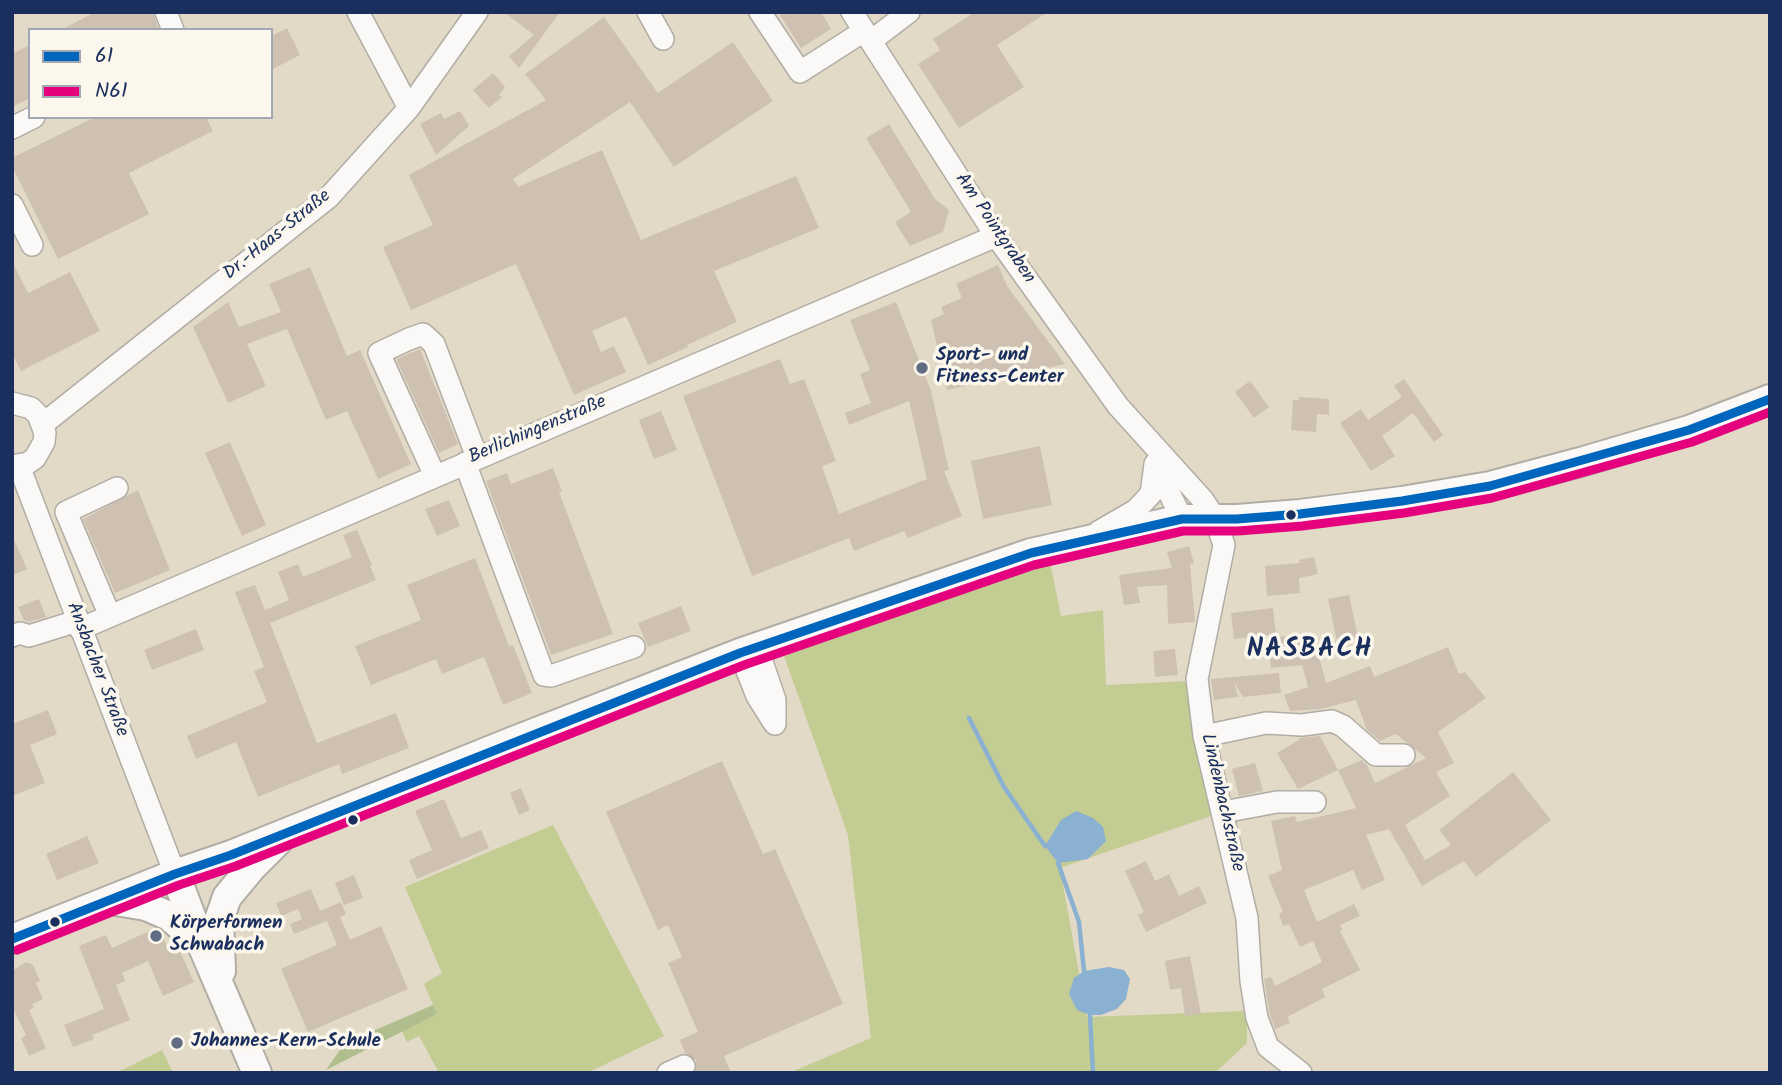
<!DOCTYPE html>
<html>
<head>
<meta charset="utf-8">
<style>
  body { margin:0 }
  #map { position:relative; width:1782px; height:1085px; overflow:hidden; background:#e2dac7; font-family:Kalam,sans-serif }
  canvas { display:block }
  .frame { position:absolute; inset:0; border:14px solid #1b2f5e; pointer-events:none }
  .legend { position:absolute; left:28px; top:28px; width:245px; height:91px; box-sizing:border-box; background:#fbf7ec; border:2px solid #a1a7b3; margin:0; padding:9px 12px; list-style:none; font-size:21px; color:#1b2f5e }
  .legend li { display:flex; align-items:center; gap:14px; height:35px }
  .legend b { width:35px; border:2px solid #a1a7b3 }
</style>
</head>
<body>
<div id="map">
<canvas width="1782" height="1085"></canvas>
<div class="frame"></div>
<ul class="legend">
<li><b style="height:9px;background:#0065bd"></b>61</li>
<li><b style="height:9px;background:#e5007d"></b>N61</li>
</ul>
</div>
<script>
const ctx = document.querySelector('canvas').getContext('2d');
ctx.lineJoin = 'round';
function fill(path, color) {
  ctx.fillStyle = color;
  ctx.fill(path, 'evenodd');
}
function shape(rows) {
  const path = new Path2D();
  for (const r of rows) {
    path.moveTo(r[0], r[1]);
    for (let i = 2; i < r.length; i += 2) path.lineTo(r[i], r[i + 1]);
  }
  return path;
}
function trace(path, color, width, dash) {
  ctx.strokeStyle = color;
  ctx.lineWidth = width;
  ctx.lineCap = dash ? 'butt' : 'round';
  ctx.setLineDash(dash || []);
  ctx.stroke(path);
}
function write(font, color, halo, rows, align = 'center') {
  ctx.font = font + ' Kalam,sans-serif';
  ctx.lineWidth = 7;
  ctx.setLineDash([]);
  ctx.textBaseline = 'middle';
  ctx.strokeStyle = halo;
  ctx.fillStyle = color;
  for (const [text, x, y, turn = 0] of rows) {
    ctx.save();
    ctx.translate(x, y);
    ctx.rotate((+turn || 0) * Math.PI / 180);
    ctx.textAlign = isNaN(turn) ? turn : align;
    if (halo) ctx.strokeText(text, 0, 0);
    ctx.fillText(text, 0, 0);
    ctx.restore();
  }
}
const green = shape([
  [1050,562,1061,616,1103,610,1106,685,1188,681,1214,815,1060,868,1087,1017,1247,1011,1247,1043,1215,1073,789,1073,871,1038,848,835,784,656],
  [553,825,664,1036,587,1073,439,1073,419,1036,407,1042,402,1031,437,1014,424,984,442,973,405,887],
  [162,1050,173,1073,116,1073]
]);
const forest = shape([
  [433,1005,437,1014,326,1070,340,1050,373,1031]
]);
const water = shape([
  [1076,811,1093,818,1103,827,1106,841,1088,859,1058,863,1045,846,1061,820],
  [1109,967,1124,970,1130,979,1126,999,1117,1009,1101,1015,1090,1015,1077,1010,1069,994,1074,978,1084,971]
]);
const stream = shape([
  [969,718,1004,787,1045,846],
  [1058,863,1079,922,1084,971],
  [1090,1015,1093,1073]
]);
const building = shape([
  [95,12,153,12,159,30,61,30],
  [504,12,560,12,519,68,509,56,534,35],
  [778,12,821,12,831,29,801,48],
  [975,12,1048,12,997,45,1024,87,959,128,918,64,940,50,933,39],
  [604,17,658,93,733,42,773,101,674,167,630,102,513,179,518,187,602,150,641,240,796,176,819,228,714,271,737,322,687,345,688,347,648,365,626,316,592,331,601,352,614,346,626,372,574,395,516,264,411,310,383,247,433,225,409,175,546,100,525,74],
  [287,28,300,55,271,70,271,36],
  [30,45,30,98,12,107,12,54],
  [493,73,505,87,499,95,502,97,489,108,473,90],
  [460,111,469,126,436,155,420,124,441,113,444,119],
  [95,117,206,117,213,131,129,173,149,214,58,259,12,166,12,158],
  [889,124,935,199,949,210,943,232,910,246,895,222,911,212,866,138],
  [12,261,28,293,70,272,100,331,21,371,12,353],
  [998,265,1007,286,1065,364,947,390,931,320,944,314,941,307,962,298,956,284],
  [310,267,347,356,360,350,411,464,378,479,347,411,326,420,287,329,247,344,266,386,228,403,193,327,228,302,239,327,281,312,269,284],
  [896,302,931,391,949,470,944,471,962,516,908,538,904,531,854,551,849,538,752,576,683,396,780,359,790,384,804,379,836,461,822,466,839,514,927,479,909,401,849,425,845,413,871,403,860,374,870,370,850,320],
  [420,349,458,444,439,453,396,359],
  [1404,379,1443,435,1434,442,1413,413,1382,436,1395,456,1371,471,1340,423,1361,409,1368,420,1402,397,1394,386],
  [1250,381,1269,407,1254,418,1235,392],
  [1299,397,1329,399,1329,415,1317,414,1316,432,1291,430,1293,400,1299,400],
  [661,411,677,450,654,459,639,420],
  [230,442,266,525,242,536,205,453],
  [1040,446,1052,505,983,519,971,461],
  [553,468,562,491,559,492,613,634,551,655,486,481,507,473,511,484],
  [138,490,170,570,115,593,83,519],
  [449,500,460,526,437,536,425,509],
  [357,530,372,565,370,566,376,580,270,623,317,743,396,713,409,748,342,774,339,764,258,797,236,742,196,759,187,736,267,702,254,671,264,667,235,592,255,585,265,610,289,600,278,572,298,564,303,577,352,557,343,535],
  [12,535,27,569,12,576],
  [1189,546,1194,563,1190,564,1195,622,1168,624,1167,585,1137,587,1140,603,1124,605,1119,575,1172,568,1167,552],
  [1314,557,1318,574,1299,578,1300,593,1267,596,1265,566,1300,563,1299,560],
  [475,558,509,646,513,645,532,693,503,705,484,657,442,674,436,659,371,685,355,646,421,620,407,585],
  [1349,595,1358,637,1337,641,1328,599],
  [39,599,46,617,29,622,24,620,18,607],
  [681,606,691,631,648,647,638,623],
  [1273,608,1276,634,1234,639,1231,613],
  [196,629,204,650,152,670,144,650],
  [1293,635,1293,643,1314,637,1326,683,1370,666,1374,677,1448,647,1459,674,1465,672,1486,698,1438,732,1454,763,1436,772,1450,796,1405,825,1425,860,1451,845,1439,830,1513,772,1551,820,1476,877,1464,861,1422,886,1389,829,1366,835,1385,880,1362,890,1353,870,1304,890,1317,922,1354,904,1360,916,1340,925,1342,930,1340,931,1360,970,1322,989,1325,997,1287,1017,1290,1023,1275,1029,1270,1015,1264,979,1271,977,1275,986,1322,962,1313,941,1300,947,1289,924,1283,926,1279,914,1283,912,1268,876,1282,870,1271,821,1295,816,1297,822,1356,808,1338,770,1362,760,1367,765,1375,783,1426,758,1396,734,1380,741,1367,730,1356,700,1320,709,1290,711,1284,695,1308,687,1302,665,1271,668,1268,638],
  [1175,649,1178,675,1155,677,1153,651],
  [1279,673,1281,693,1243,697,1234,682,1238,697,1214,700,1211,679],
  [48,710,57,734,30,745,45,783,12,796,12,724],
  [1320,736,1338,770,1298,789,1277,753,1299,740,1299,738],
  [722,761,763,854,775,849,843,1004,724,1056,731,1073,695,1073,696,1060,685,1053,680,1040,698,1032,668,963,682,957,668,925,658,930,606,812],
  [1255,763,1263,791,1239,796,1232,769],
  [521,788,530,810,519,815,510,793],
  [444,799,461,838,481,830,489,848,417,879,409,860,432,850,415,811],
  [87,836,99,863,57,880,46,854],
  [1146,861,1155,881,1169,874,1179,896,1199,886,1207,903,1146,932,1138,915,1144,912,1125,871],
  [354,875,363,898,344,905,335,883],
  [311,889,320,911,341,902,346,914,340,917,350,940,381,926,408,989,308,1032,281,969,337,945,327,921,294,934,290,924,302,919,298,909,281,916,276,903],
  [156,928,160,930,169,951,178,947,194,982,163,996,148,961,122,973,125,981,116,985,130,1020,92,1035,94,1039,73,1047,64,1025,104,1009,79,946,106,935,112,948],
  [1190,956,1201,1014,1185,1016,1181,988,1170,990,1165,961],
  [26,962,33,965,40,981,36,983,43,999,32,1004,34,1008,29,1010,46,1048,29,1056,21,1038,26,1035,12,1007,12,971]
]);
const minor = shape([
  [166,12,173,30],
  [358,12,409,108],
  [648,12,663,39],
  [760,12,800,72,864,31],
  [852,12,996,236,1118,406,1203,500,1215,518,1224,545,1197,679,1204,736,1247,918,1251,981,1257,1018,1268,1047,1301,1073],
  [871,41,909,12],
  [12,128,34,117],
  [12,205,32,245],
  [12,403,31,408,38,415,45,433,44,442,35,458,28,463,12,466],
  [43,424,329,197,409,108,477,12],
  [465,463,544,675,551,676,634,647],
  [1155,464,1182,519],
  [19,466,175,874],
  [435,476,379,353,409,339,423,334,434,344,477,457],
  [1098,532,1136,510,1151,494,1155,464],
  [110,616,66,512,117,488],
  [80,629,996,236],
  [12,636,20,633,29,636,77,621],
  [757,647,775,700,775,724],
  [740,653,757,696,774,723],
  [1204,736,1266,723,1302,725,1332,721,1343,726,1376,755,1404,755],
  [1223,812,1277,802,1315,802],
  [668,1073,684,1066]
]);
const major = shape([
  [175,874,202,945,257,1073],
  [110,900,146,906,169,916,200,943],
  [12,939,175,874,231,855,511,742,740,653,1031,553,1182,519,1237,519,1300,514,1402,501,1490,486,1584,461,1689,430,1770,399],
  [221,971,219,920,227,897,252,867,278,841]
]);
const bus1 = shape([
  [12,939,175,874,231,855,740,653,1031,553,1182,519,1237,519,1300,514,1402,501,1490,486,1689,430,1770,399]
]);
const bus2 = shape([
  [17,950,179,885,236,866,744,665,1034,565,1183,531,1238,531,1302,526,1404,513,1492,498,1692,442,1770,412]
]);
const markers = [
  [922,368,7,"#616b83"],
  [1291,515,6,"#1b2f5e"],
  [353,820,6,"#1b2f5e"],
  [55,922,6,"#1b2f5e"],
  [156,936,7,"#616b83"],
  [177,1043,7,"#616b83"]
];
const streetNames = [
  ["Am Pointgraben",994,229,56],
  ["Dr.-Haas-Straße",278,236,-39],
  ["Berlichingenstraße",538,431,-23],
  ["Ansbacher Straße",96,670,69],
  ["Lindenbachstraße",1221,803,77]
];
const poiNames = [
  ["Sport- und",936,357],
  ["Fitness-Center",936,379],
  ["Körperformen",170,925],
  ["Schwabach",170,947],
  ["Johannes-Kern-Schule",191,1043]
];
const districtNames = [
  ["NASBACH",1310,652]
];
fill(green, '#c3cc92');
fill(forest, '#afbe8c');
fill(water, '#8ab1d1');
trace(stream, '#8ab1d1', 4.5);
fill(building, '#cec1b1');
trace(minor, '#b0ada5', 24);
trace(major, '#b0ada5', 32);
trace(minor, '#fbf9f7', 21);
trace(major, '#fbf9f7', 28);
trace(bus1, '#0065bd', 9);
trace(bus2, '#e5007d', 9);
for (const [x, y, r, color] of markers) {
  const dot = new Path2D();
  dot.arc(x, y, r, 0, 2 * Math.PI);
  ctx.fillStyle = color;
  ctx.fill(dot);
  trace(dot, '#fbf7ec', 2.5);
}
write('19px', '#1b2f5e', '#fbf7ec', streetNames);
write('bold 19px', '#1b2f5e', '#fbf7ec', poiNames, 'left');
ctx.letterSpacing = '2px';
write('bold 26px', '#1b2f5e', '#fbf7ec', districtNames);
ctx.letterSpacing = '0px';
</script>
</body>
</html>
